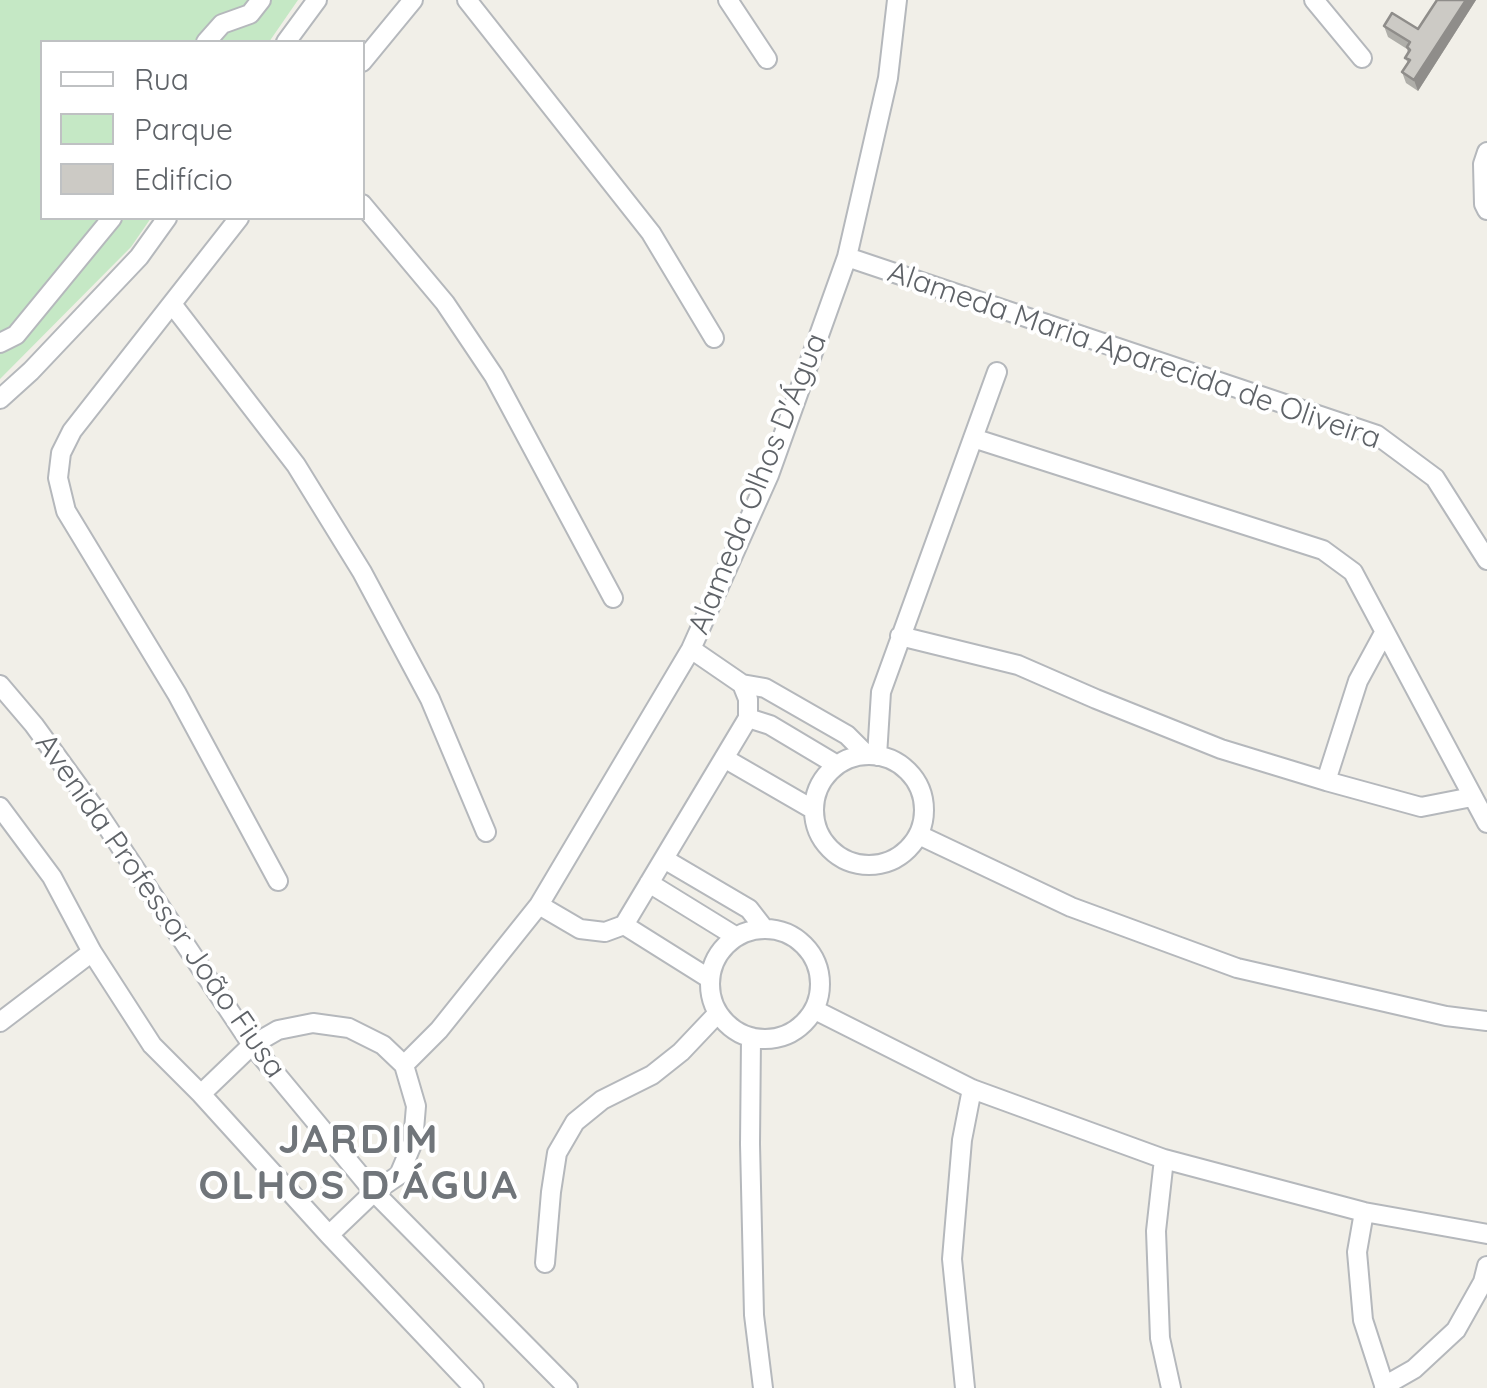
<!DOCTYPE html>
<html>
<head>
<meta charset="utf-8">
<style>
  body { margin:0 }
  #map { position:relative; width:1487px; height:1388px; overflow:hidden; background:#f1efe8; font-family:Quicksand,sans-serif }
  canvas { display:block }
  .legend { position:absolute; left:40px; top:40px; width:325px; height:180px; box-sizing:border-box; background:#fff; border:2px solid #bfc1c3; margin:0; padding:12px 18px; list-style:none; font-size:30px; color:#5f6368 }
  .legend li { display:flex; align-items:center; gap:20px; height:50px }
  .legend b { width:50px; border:2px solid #bfc1c3 }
</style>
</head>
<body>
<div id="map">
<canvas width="1487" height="1388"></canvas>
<ul class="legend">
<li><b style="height:12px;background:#fff"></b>Rua</li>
<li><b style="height:28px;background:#c5e8c5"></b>Parque</li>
<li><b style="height:28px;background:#cccac5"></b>Edifício</li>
</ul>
</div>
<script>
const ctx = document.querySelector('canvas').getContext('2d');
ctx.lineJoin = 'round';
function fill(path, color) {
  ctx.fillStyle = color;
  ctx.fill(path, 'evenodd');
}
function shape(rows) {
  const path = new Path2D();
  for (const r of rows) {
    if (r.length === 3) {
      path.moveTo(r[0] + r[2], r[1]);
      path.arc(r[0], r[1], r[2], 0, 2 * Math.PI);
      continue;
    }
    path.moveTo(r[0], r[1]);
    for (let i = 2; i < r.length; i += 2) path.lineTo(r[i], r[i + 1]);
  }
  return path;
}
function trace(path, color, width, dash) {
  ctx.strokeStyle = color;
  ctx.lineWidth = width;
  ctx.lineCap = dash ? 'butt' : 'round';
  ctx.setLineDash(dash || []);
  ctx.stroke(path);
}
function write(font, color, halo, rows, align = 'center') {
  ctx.font = font + ' Quicksand,sans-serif';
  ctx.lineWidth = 8;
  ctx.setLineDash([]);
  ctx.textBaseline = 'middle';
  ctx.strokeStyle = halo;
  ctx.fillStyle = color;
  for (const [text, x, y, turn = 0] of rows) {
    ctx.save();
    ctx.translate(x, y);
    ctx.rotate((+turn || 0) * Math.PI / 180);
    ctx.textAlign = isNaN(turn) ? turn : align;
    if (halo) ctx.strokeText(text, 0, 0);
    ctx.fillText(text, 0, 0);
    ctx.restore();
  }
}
const green = shape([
  [0,0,298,0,269,42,42,42,42,218,151,218,131,247,0,379]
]);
const minor = shape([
  [467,0,651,233,714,338],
  [728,0,767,59],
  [1314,0,1362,58],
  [206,42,222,24,250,14,261,0],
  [286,42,317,0],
  [362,62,413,0],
  [1487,152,1483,164,1484,204,1487,210],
  [362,204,445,303,494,376,613,598],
  [239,218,72,431,61,453,58,478,66,511,177,694,278,881],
  [847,257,1377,435,1435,478,1487,560],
  [172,304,296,465,362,572,430,699,486,832],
  [0,343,16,335,112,218],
  [0,399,31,371,139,257,167,218],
  [973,438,1323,550,1353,572,1487,823],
  [900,636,1018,665,1096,699,1221,749,1326,781,1421,807,1472,797],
  [742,684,765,688,847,735,866,754],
  [0,685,34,725,100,816,252,1045,374,1192,568,1388],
  [748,718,770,725,837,765],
  [869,810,55],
  [877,756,881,692,997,372],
  [724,758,814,810],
  [1326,781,1358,681,1384,633],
  [0,807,52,877,92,952,152,1045,201,1094,329,1235,474,1388],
  [919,835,1071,907,1237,968,1446,1016,1487,1021],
  [664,859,749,909,763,927],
  [649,883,735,936],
  [539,905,580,929,605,932,624,925,748,718,748,699,742,684,691,649],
  [624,925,710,979],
  [765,984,55],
  [815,1010,972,1089,1164,1159,1364,1212,1487,1234],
  [0,1022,92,952],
  [751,1037,750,1144,754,1315,763,1388],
  [404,1065,439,1030,539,905,691,649,769,475,847,257,888,78,897,0],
  [201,1094,252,1045,278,1030,313,1023,349,1028,383,1045,404,1065,416,1106,413,1142,399,1175,374,1192,329,1235],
  [1164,1159,1156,1231,1160,1338,1171,1388],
  [1364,1212,1357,1252,1363,1320,1385,1388],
  [545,1263,551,1192,557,1153,575,1122,602,1100,652,1075,681,1052,717,1014],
  [1384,1386,1414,1369,1456,1330,1483,1282,1487,1266],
  [965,1388,952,1259,962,1140,972,1089]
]);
const wall = shape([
  [1437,0,1476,0,1418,91,1406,83,1402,72,1408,63,1405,58,1408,53,1407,49,1388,37,1384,26,1418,29]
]);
const shadedWall = shape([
  [1466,0,1476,0,1418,91,1414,80]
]);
const building = shape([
  [1437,0,1466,0,1414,80,1402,72,1410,60,1405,58,1410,50,1407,47,1410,42,1384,26,1392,13,1418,29,1437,0]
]);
const streetNames = [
  ["Alameda Maria Aparecida de Oliveira",1134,356,19],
  ["Alameda Olhos D'Água",758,484,-68],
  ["Avenida Professor João Fiusa",160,906,55]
];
const districtNames = [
  ["JARDIM",359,1141],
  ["OLHOS D'ÁGUA",359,1187]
];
fill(green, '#c5e8c5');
trace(minor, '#b5b8bc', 22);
trace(minor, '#fff', 18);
fill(wall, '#afaea9');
fill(shadedWall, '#8f8d8a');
fill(building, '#cccac5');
trace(building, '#8f8d8a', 2.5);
write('30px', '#5f6368', '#fff', streetNames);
ctx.letterSpacing = '2.5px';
write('bold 40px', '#70757a', '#fff', districtNames);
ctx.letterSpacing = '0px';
</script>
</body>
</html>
